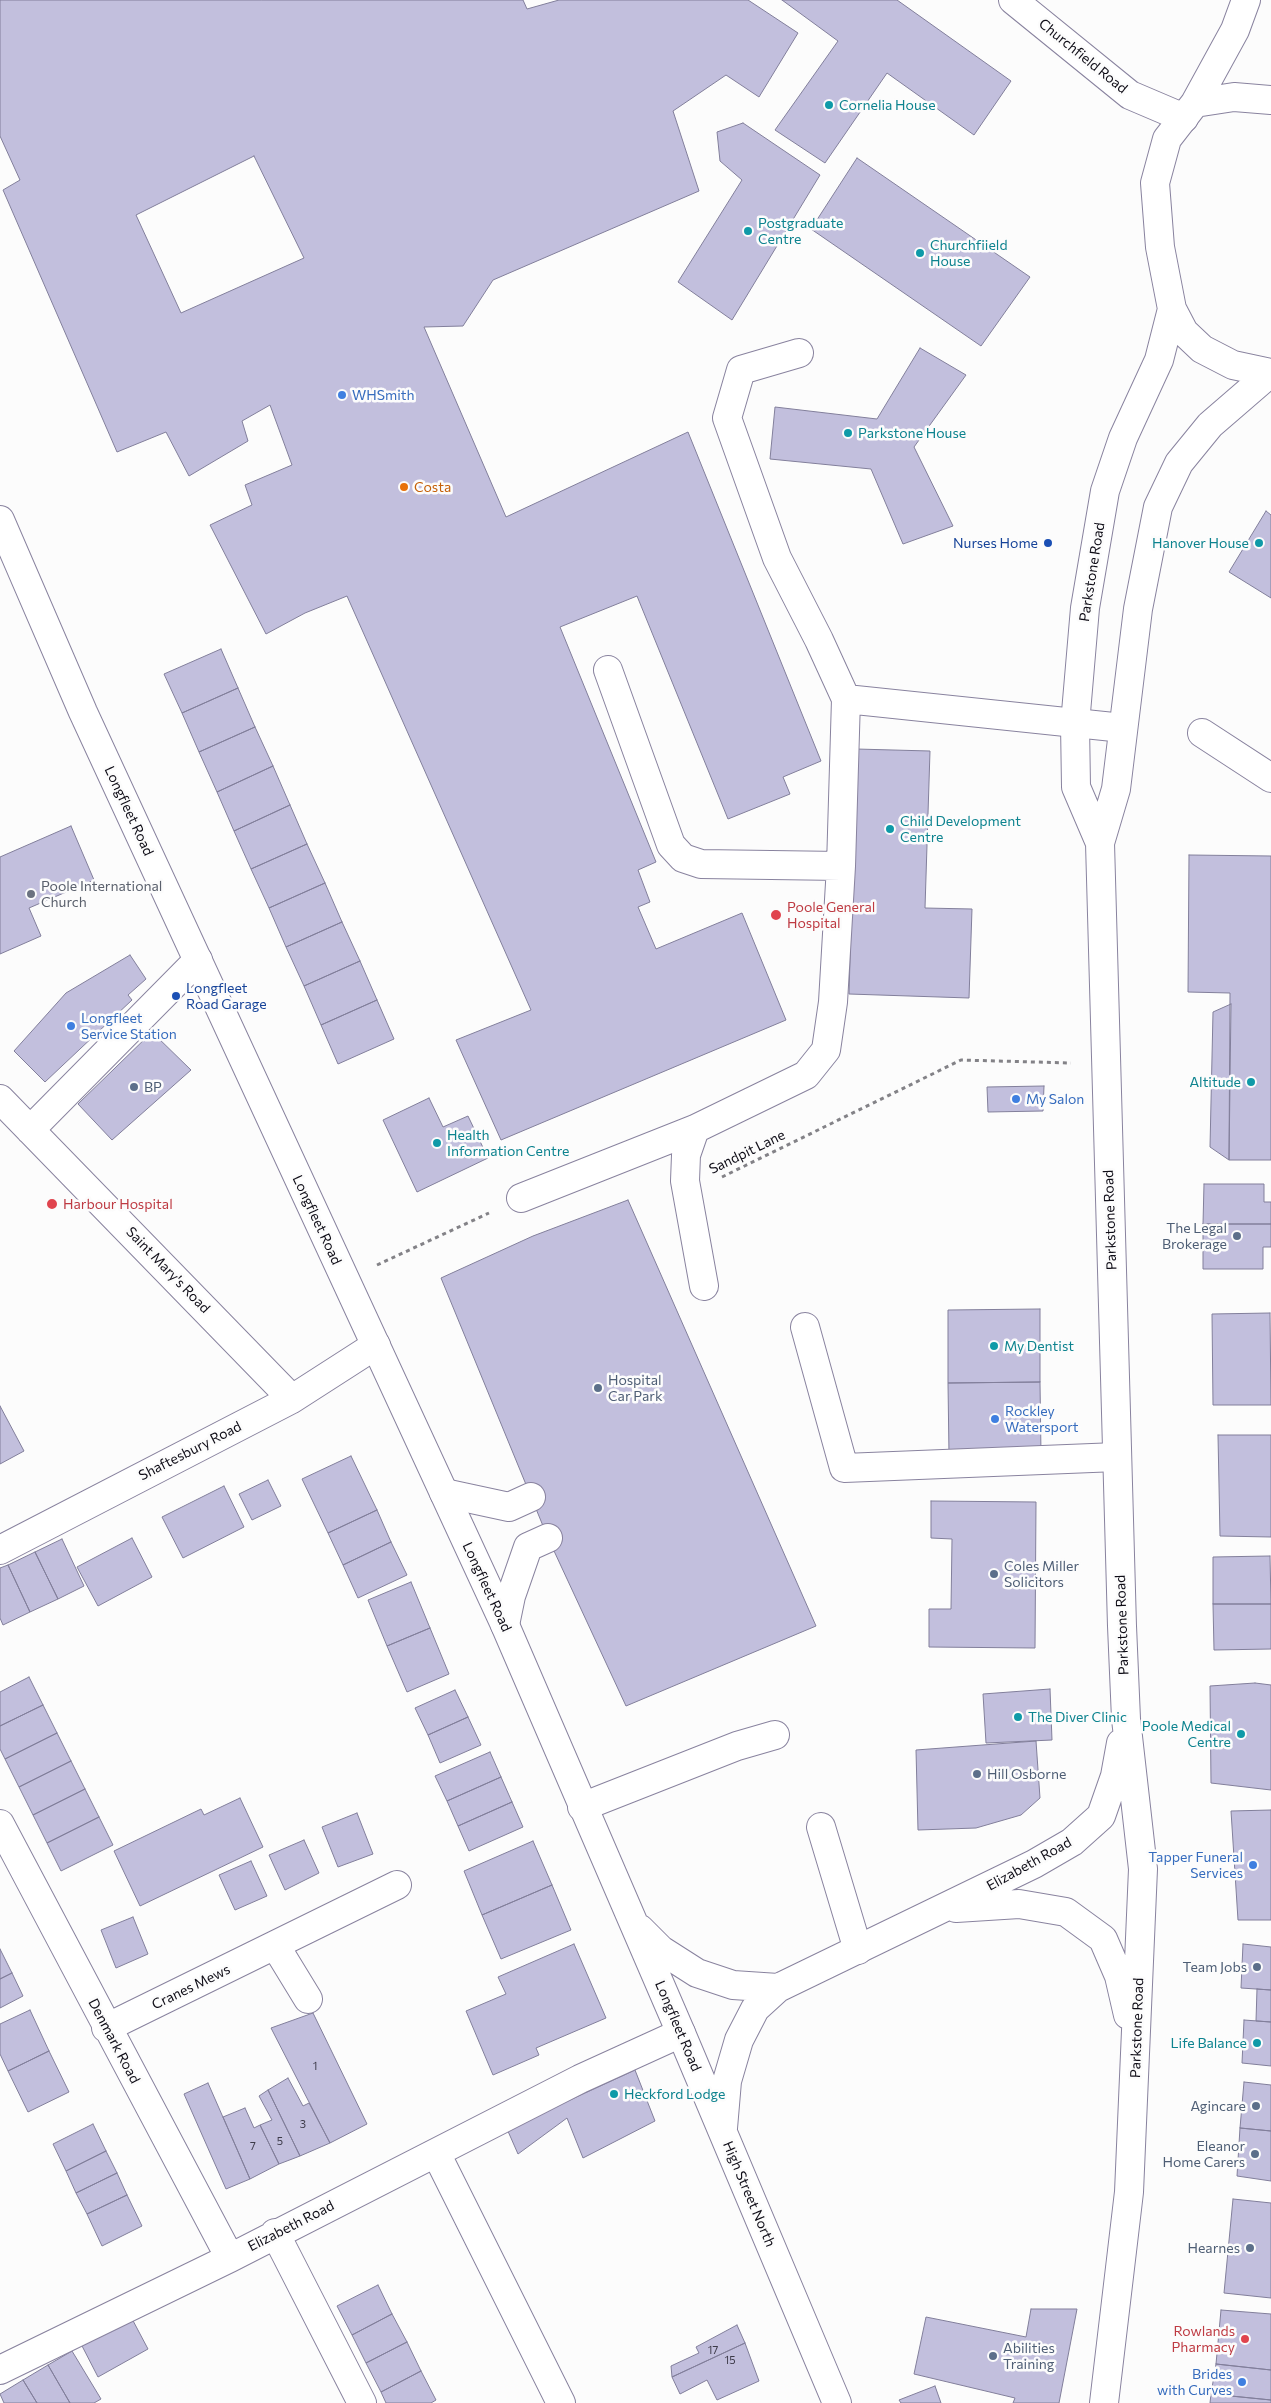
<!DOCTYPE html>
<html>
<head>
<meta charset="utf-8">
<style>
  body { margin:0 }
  canvas { display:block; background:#fcfcfc }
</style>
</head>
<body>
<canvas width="1271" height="2403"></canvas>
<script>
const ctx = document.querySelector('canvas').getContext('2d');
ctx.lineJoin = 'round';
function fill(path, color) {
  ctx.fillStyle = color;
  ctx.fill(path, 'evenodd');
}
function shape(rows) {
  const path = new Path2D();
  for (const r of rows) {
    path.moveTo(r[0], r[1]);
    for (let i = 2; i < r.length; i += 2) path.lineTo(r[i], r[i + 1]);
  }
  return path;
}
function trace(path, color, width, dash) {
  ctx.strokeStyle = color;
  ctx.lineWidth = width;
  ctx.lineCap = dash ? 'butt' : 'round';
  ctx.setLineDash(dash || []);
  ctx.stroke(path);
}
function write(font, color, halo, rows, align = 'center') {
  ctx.font = font + ' Commissioner,sans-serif';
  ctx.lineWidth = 5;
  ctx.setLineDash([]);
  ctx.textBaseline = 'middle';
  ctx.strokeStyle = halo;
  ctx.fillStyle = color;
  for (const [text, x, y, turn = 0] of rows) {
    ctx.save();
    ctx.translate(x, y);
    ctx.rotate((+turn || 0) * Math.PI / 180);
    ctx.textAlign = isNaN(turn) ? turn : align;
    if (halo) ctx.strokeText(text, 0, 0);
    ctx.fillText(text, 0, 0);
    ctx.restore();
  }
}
const building = shape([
  [0,0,523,0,527,9,559,0,748,0,798,33,759,97,726,75,673,111,699,191,493,280,463,326,424,327,506,517,688,432,821,761,783,777,790,794,728,819,637,596,560,627,656,862,638,870,650,902,638,907,656,949,742,913,786,1020,501,1140,456,1040,531,1010,347,596,305,613,266,634,210,525,252,505,245,485,292,465,270,405,242,421,248,441,189,476,166,432,117,452,3,190,20,180,0,136,0,0],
  [254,156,304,258,181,313,136,215,254,156],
  [782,0,897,0,1011,81,974,135,887,73,825,163,775,130,838,41,782,0],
  [743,123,820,175,732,320,678,282,742,180,720,161,717,132,743,123],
  [857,158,1030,277,981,346,811,229,857,158],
  [920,348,966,375,914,447,953,526,903,544,871,469,770,459,775,407,877,419,920,348],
  [1266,511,1271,515,1271,598,1229,572,1266,511],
  [221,649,238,688,182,713,164,674,221,649],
  [238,688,255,727,199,752,182,713,238,688],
  [255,727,273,766,217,792,199,752,255,727],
  [856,749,930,751,925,908,972,909,969,998,849,994,856,749],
  [273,766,290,805,234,831,217,792,273,766],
  [290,805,307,844,251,869,234,831,290,805],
  [71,826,94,880,29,908,41,936,0,954,0,857,71,826],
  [307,844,325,883,269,908,251,869,307,844],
  [1189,855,1271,856,1271,1160,1229,1160,1230,993,1188,992,1189,855],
  [325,883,342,922,286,947,269,908,325,883],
  [342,922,360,961,304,986,286,947,342,922],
  [130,955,146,979,128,995,132,1000,45,1082,14,1051,66,993,130,955],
  [360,961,377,1000,321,1025,304,986,360,961],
  [377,1000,394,1039,338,1064,321,1025,377,1000],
  [1231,1004,1229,1160,1210,1147,1213,1012,1231,1004],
  [152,1032,191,1070,112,1140,78,1104,152,1032],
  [1044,1086,1043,1111,988,1112,987,1087,1044,1086],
  [429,1098,443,1127,468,1116,488,1158,417,1192,383,1120,429,1098],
  [1204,1184,1264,1184,1264,1202,1271,1202,1271,1224,1203,1224,1204,1184],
  [628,1200,816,1626,626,1706,548,1538,441,1278,533,1236,628,1200],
  [1203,1224,1271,1224,1271,1247,1263,1247,1263,1269,1203,1269,1203,1224],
  [1040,1309,1040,1382,948,1383,948,1310,1040,1309],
  [1270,1313,1271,1405,1213,1405,1212,1314,1270,1313],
  [1040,1382,1041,1454,949,1455,948,1383,1040,1382],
  [0,1406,24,1451,0,1464,0,1406],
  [1218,1435,1271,1435,1271,1537,1220,1536,1218,1435],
  [351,1456,377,1510,328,1533,302,1479,351,1456],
  [268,1480,281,1506,252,1520,239,1494,268,1480],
  [224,1486,244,1527,183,1558,162,1517,224,1486],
  [931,1501,1036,1502,1035,1648,929,1647,929,1609,951,1609,952,1539,931,1538,931,1501],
  [377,1510,391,1542,343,1565,328,1533,377,1510],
  [132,1538,152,1577,98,1606,77,1567,132,1538],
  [62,1539,84,1586,58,1599,35,1552,62,1539],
  [391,1542,407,1575,358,1598,343,1565,391,1542],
  [35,1552,58,1599,30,1612,8,1565,35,1552],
  [1270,1556,1271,1604,1213,1604,1213,1557,1270,1556],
  [8,1565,30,1612,3,1625,0,1618,0,1568,8,1565],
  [411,1582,430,1628,387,1646,368,1600,411,1582],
  [1213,1604,1271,1604,1271,1649,1214,1650,1213,1604],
  [430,1628,449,1674,407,1692,387,1646,430,1628],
  [29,1677,43,1705,0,1726,0,1692,29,1677],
  [1255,1683,1271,1685,1271,1790,1211,1783,1210,1686,1255,1683],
  [1050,1689,1052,1740,986,1743,983,1694,1050,1689],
  [455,1690,468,1717,428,1735,415,1708,455,1690],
  [43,1705,57,1733,5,1759,0,1749,0,1726,43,1705],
  [468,1717,481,1745,440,1763,428,1735,468,1717],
  [57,1733,71,1761,19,1787,5,1759,57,1733],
  [1036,1741,1040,1798,1021,1815,976,1828,918,1830,916,1750,1036,1741],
  [490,1752,501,1777,447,1801,435,1776,490,1752],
  [71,1761,85,1789,33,1815,19,1787,71,1761],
  [501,1777,512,1802,458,1826,447,1801,501,1777],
  [85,1789,99,1817,47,1843,33,1815,85,1789],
  [240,1798,263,1847,140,1906,114,1851,201,1809,204,1815,240,1798],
  [512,1802,523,1827,469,1851,458,1826,512,1802],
  [1271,1810,1271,1920,1238,1920,1231,1811,1271,1810],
  [357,1813,373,1854,338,1867,322,1827,357,1813],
  [99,1817,113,1845,61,1871,47,1843,99,1817],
  [304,1840,319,1873,285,1890,269,1855,304,1840],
  [533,1841,552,1885,482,1915,464,1871,533,1841],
  [251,1861,267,1896,235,1910,219,1875,251,1861],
  [552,1885,571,1930,501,1959,482,1915,552,1885],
  [133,1917,148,1954,116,1968,101,1930,133,1917],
  [574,1944,606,2018,536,2048,539,2055,493,2075,466,2011,506,1994,498,1977,574,1944],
  [1243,1944,1271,1947,1271,1990,1241,1988,1243,1944],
  [0,1949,12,1973,0,1979,0,1949],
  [12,1973,23,1996,0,2008,0,1979,12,1973],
  [1257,1989,1271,1990,1271,2022,1256,2021,1257,1989],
  [30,2010,49,2051,8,2071,0,2054,0,2024,30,2010],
  [313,2013,367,2124,330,2143,271,2028,313,2013],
  [1244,2020,1271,2022,1271,2066,1242,2063,1244,2020],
  [49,2051,69,2092,28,2112,8,2071,49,2051],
  [635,2070,655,2121,583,2158,567,2118,518,2154,507,2129,635,2070],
  [288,2078,303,2106,309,2103,330,2143,300,2156,268,2090,288,2078],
  [1244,2082,1271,2085,1271,2131,1240,2128,1244,2082],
  [208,2083,250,2179,226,2189,184,2094,208,2083],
  [268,2090,300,2156,279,2164,260,2125,272,2120,259,2096,268,2090],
  [245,2108,254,2128,260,2125,279,2164,250,2179,223,2117,245,2108],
  [93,2124,106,2151,66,2171,53,2144,93,2124],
  [1240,2128,1271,2131,1271,2181,1237,2176,1240,2128],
  [106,2151,117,2173,76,2193,66,2171,106,2151],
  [117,2173,127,2195,87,2214,76,2193,117,2173],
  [127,2195,142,2226,102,2246,87,2214,127,2195],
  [1233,2199,1271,2203,1271,2298,1224,2293,1233,2199],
  [378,2285,392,2314,352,2335,337,2306,378,2285],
  [1031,2309,1077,2309,1059,2403,1013,2403,1015,2398,914,2374,926,2317,1026,2337,1031,2309],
  [1221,2310,1271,2314,1271,2370,1216,2364,1221,2310],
  [392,2314,407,2342,366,2363,352,2335,392,2314],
  [130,2315,148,2349,98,2377,80,2342,130,2315],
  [737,2325,745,2343,672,2377,671,2366,699,2353,696,2347,737,2325],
  [407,2342,421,2371,381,2392,366,2363,407,2342],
  [745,2343,759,2381,717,2400,707,2380,680,2394,672,2377,745,2343],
  [72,2351,101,2399,94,2403,70,2403,48,2365,72,2351],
  [1216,2364,1271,2370,1271,2400,1211,2394,1216,2364],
  [48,2365,70,2403,37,2403,23,2380,48,2365],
  [421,2371,436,2400,431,2403,386,2403,381,2392,421,2371],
  [23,2380,37,2403,4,2403,0,2394,23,2380],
  [935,2386,941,2403,901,2403,899,2400,935,2386],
  [1211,2394,1271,2400,1271,2403,1210,2403,1211,2394]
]);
const path = shape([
  [722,1177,961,1060,1071,1063],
  [377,1265,489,1213]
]);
const minor = shape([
  [1013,0,1130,95,1184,118],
  [799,353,741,370,727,418,777,558,819,640,846,699],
  [608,670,671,845,683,858,701,864,841,866],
  [1202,733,1271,778],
  [0,1099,292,1399],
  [695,1129,686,1155,685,1181,704,1286],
  [30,1130,198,960],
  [521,1198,695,1129,806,1075,826,1050,833,1002,841,866,846,699,1123,728],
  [805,1327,844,1468,1117,1457],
  [444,1493,509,1507,531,1497],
  [0,1550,292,1399,376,1345],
  [505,1625,511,1596,528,1547,548,1538],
  [582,1807,737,1746,775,1735],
  [0,1824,230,2258],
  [821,1827,858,1950],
  [275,1945,308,1999],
  [106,2028,397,1885],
  [436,2153,561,2403],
  [275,2233,362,2403],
  [0,2370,230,2258,580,2079,681,2033]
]);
const major = shape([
  [1271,100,1234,97,1195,103,1167,139,1155,183,1160,247,1172,309,1184,332,1202,349,1233,365,1271,373],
  [1195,103,1235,30,1246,0],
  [0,520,83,712,505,1625,681,2033,837,2403],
  [1100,843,1076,787,1075,724,1085,608,1105,491,1123,438,1159,360,1172,309],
  [956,1908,1019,1904,1066,1912,1103,1939,1119,1976,1128,2015],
  [640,1929,661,1950,697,1973,733,1985,778,1988],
  [723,2128,727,2081,739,2040,755,2009,778,1988,1034,1864,1072,1842,1101,1816,1115,1776,1121,1743],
  [1104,2403,1129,2192,1143,1869,1126,1719,1122,1626,1100,843,1116,789,1138,609,1158,507,1179,463,1210,425,1269,374]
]);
const markers = [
  [829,105,5,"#0f9aa8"],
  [748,231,5,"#0f9aa8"],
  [920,253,5,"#0f9aa8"],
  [342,395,5,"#3f7fe0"],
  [848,433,5,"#0f9aa8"],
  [404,487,5,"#e8710a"],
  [1048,543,5,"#1a4fb4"],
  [1259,543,5,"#0f9aa8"],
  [890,829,5,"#0f9aa8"],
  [31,894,5,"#6b7280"],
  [776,915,6,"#e0444e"],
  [176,996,5,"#1a4fb4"],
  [71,1026,5,"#3f7fe0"],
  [1251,1082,5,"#0f9aa8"],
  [134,1087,5,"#5c6f8a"],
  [1016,1099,5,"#3f7fe0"],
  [437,1143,5,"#0f9aa8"],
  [52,1204,6,"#e0444e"],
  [1237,1236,5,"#5c6f8a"],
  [994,1346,5,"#0f9aa8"],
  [598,1388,5,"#5c6f8a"],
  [995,1419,5,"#3f7fe0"],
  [994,1574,5,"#5c6f8a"],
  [1018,1717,5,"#0f9aa8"],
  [1241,1734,5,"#0f9aa8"],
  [977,1774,5,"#5c6f8a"],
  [1253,1865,5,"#3f7fe0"],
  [1257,1967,5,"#5c6f8a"],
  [1257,2043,5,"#0f9aa8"],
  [614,2094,5,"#0f9aa8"],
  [1256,2106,5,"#5c6f8a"],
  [1255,2154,5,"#5c6f8a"],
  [1250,2248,5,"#5c6f8a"],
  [1245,2339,5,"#e0444e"],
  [993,2356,5,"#5c6f8a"],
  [1242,2382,5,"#3f7fe0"]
];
const numberNames = [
  ["1",315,2066],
  ["3",303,2124],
  ["5",280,2141],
  ["7",253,2146],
  ["17",713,2350],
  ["15",730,2360]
];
const streetNames = [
  ["Churchfield Road",1083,56,39],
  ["Parkstone Road",1092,572,-81],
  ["Longfleet Road",129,811,65],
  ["Sandpit Lane",747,1152,-26],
  ["Longfleet Road",317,1220,65],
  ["Parkstone Road",1110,1220,-92],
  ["Saint Mary's Road",168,1270,46],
  ["Shaftesbury Road",190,1451,-27],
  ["Longfleet Road",487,1587,65],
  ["Parkstone Road",1122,1625,-92],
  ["Elizabeth Road",1029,1864,-29],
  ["Cranes Mews",191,1987,-26],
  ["Longfleet Road",678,2026,67],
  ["Parkstone Road",1137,2028,-88],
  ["Denmark Road",114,2041,62],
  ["High Street North",749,2194,67],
  ["Elizabeth Road",291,2226,-27]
];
const cultureNames = [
  ["Cornelia House",839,105],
  ["Postgraduate",758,223],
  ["Centre",758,239],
  ["Churchfiield",930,245],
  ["House",930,261],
  ["Parkstone House",858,433],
  ["Hanover House",1249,543,"right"],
  ["Child Development",900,821],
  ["Centre",900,837],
  ["Altitude",1241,1082,"right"],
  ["Health",447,1135],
  ["Information Centre",447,1151],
  ["My Dentist",1004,1346],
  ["The Diver Clinic",1028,1717],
  ["Poole Medical",1231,1726,"right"],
  ["Centre",1231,1742,"right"],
  ["Life Balance",1247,2043,"right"],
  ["Heckford Lodge",624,2094]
];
const shopNames = [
  ["WHSmith",352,395],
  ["Longfleet",81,1018],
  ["Service Station",81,1034],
  ["My Salon",1026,1099],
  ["Rockley",1005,1411],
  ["Watersport",1005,1427],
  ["Tapper Funeral",1243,1857,"right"],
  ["Services",1243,1873,"right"],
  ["Brides",1232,2374,"right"],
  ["with Curves",1232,2390,"right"]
];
const foodNames = [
  ["Costa",414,487]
];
const transitNames = [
  ["Nurses Home",1038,543],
  ["Longfleet",186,988,"left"],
  ["Road Garage",186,1004,"left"]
];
const worshipNames = [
  ["Poole International",41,886],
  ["Church",41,902]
];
const healthNames = [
  ["Poole General",787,907],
  ["Hospital",787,923],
  ["Harbour Hospital",63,1204],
  ["Rowlands",1235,2331,"right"],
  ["Pharmacy",1235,2347,"right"]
];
const serviceNames = [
  ["BP",144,1087],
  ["The Legal",1227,1228,"right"],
  ["Brokerage",1227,1244,"right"],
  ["Hospital",608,1380],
  ["Car Park",608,1396],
  ["Coles Miller",1004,1566],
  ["Solicitors",1004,1582],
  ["Hill Osborne",987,1774],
  ["Team Jobs",1247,1967,"right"],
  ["Agincare",1246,2106,"right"],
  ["Eleanor",1245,2146,"right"],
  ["Home Carers",1245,2162,"right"],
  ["Hearnes",1240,2248,"right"],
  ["Abilities",1003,2348],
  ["Training",1003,2364]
];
fill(building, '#c2bfdd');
trace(building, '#827f9b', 1);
trace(minor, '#89839f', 30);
trace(major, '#89839f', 30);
trace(path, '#838287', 3, [4, 4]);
trace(minor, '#fff', 28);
trace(major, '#fff', 28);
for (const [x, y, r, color] of markers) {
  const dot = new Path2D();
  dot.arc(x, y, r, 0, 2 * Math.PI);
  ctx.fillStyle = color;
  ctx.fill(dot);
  trace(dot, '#fcfcfc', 2);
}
write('11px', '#3c3a48', null, numberNames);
write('14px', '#0f0d17', '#fcfcfc', streetNames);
write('14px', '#0d838f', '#fcfcfc', cultureNames, 'left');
write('14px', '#366cbe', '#fcfcfc', shopNames, 'left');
write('14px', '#c56008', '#fcfcfc', foodNames, 'left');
write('14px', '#164399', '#fcfcfc', transitNames, 'right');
write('14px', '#5b616d', '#fcfcfc', worshipNames, 'left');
write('14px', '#be3a42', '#fcfcfc', healthNames, 'left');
write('14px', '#4e5e75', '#fcfcfc', serviceNames, 'left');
</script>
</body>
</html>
